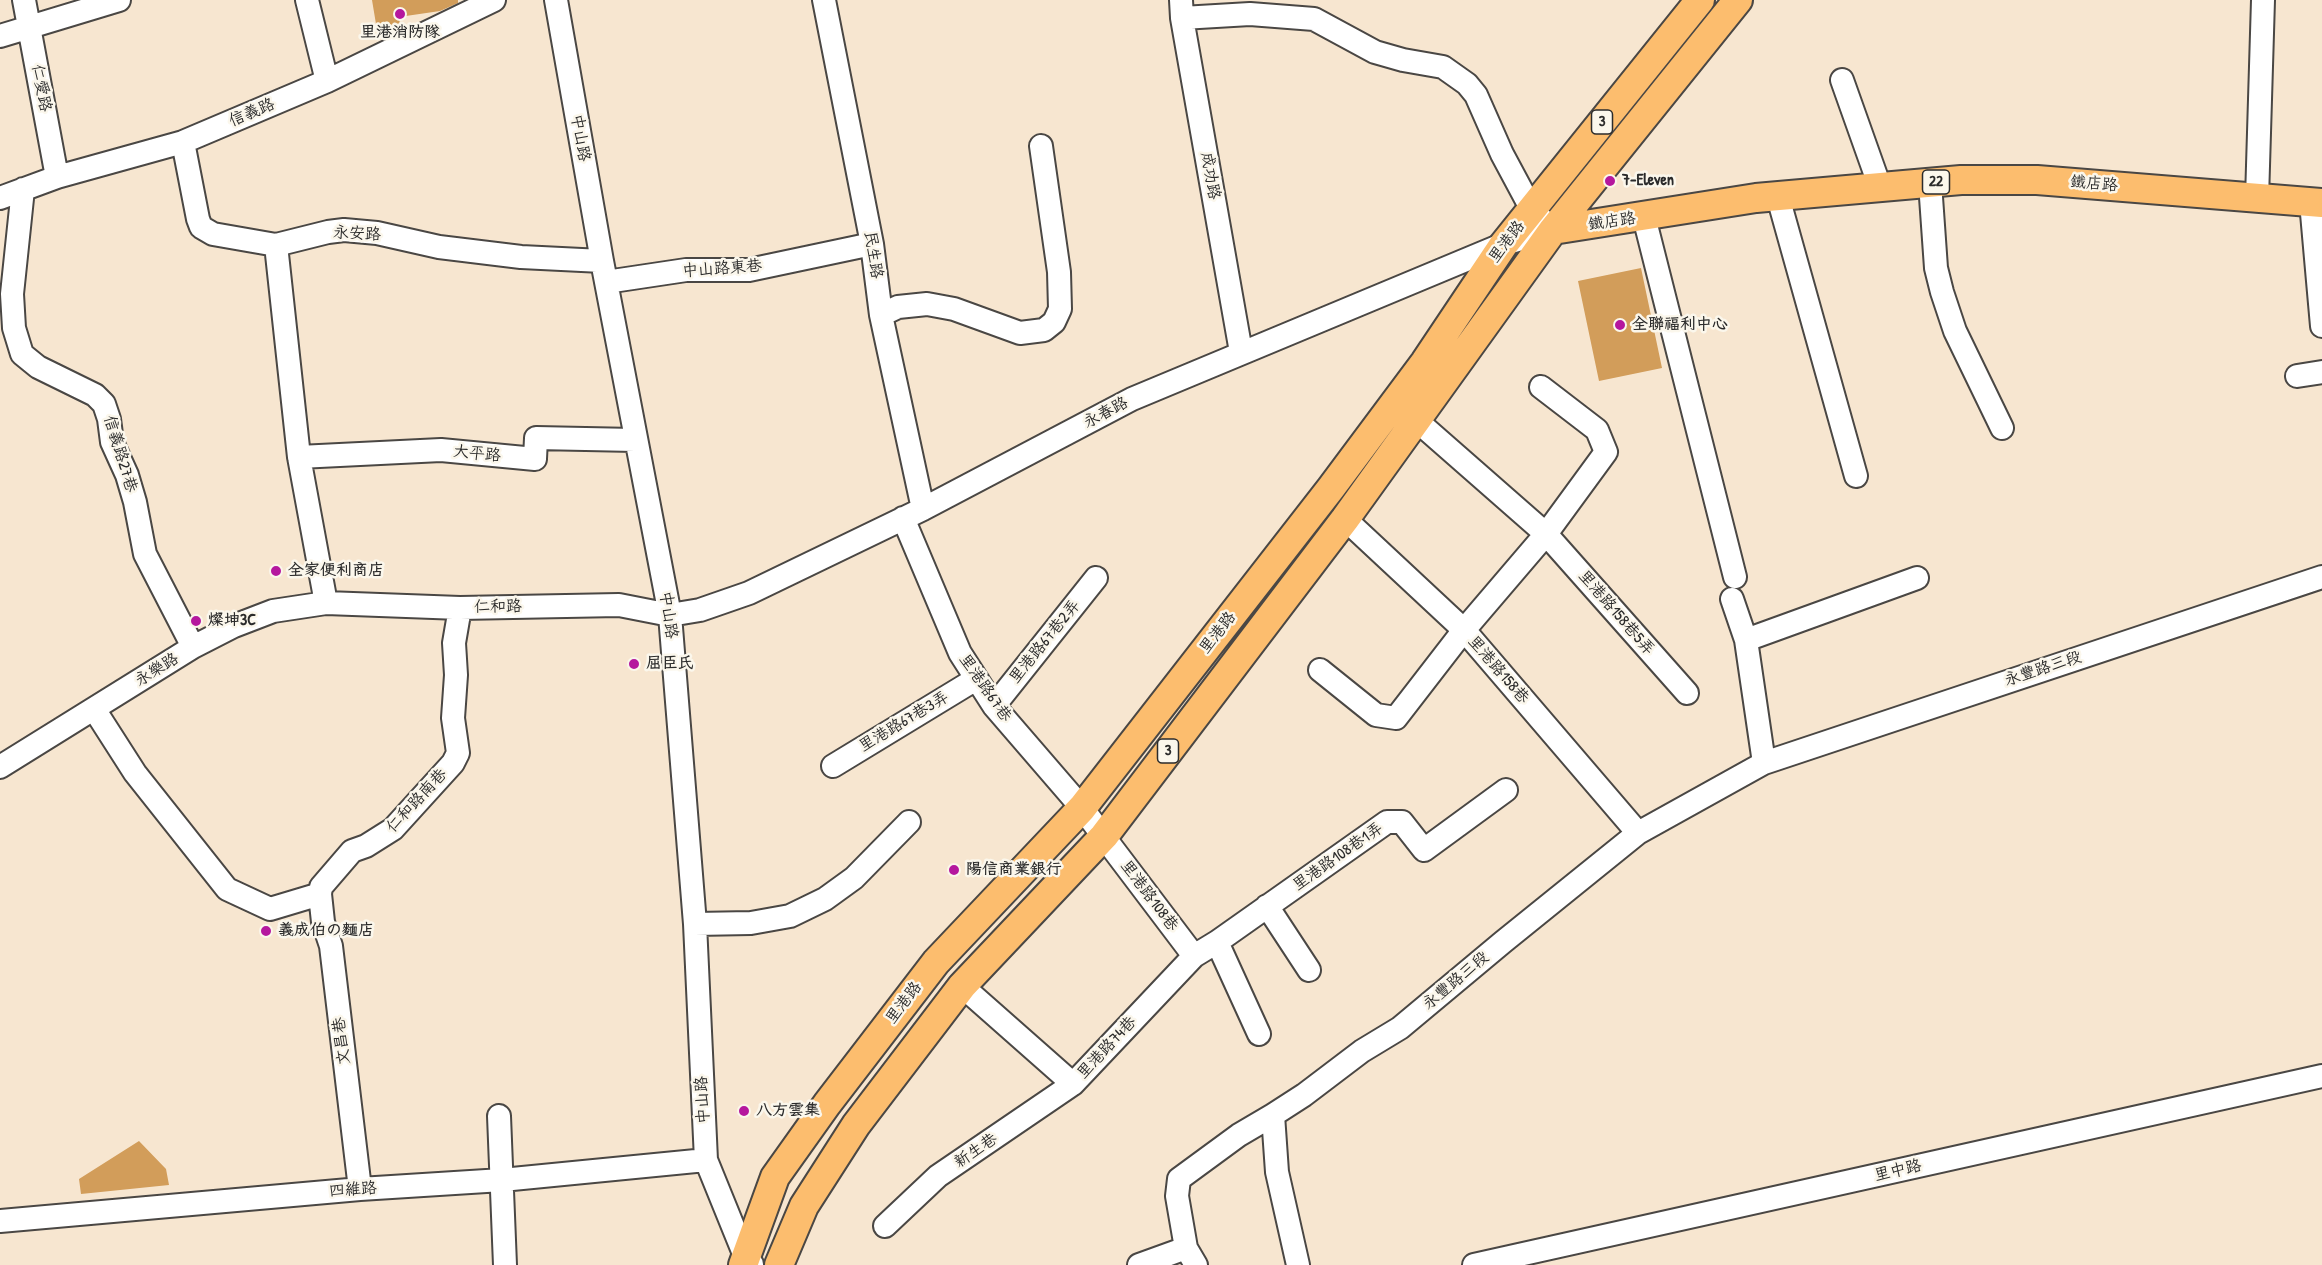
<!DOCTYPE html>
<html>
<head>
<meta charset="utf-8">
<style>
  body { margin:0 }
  canvas { display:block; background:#f7e6d0 }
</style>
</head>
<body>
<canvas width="2322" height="1265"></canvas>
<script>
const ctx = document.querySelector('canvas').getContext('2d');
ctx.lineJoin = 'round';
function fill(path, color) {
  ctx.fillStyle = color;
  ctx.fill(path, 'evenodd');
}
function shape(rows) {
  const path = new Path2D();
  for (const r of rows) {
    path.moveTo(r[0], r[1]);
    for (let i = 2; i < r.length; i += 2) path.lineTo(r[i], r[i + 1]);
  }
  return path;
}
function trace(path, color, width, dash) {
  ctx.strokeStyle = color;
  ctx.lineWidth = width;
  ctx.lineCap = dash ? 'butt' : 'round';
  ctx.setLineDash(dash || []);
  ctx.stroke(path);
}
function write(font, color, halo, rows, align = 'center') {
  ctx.font = font + ' "Patrick Hand","LXGW WenKai TC","Klee One",sans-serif';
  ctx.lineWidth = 5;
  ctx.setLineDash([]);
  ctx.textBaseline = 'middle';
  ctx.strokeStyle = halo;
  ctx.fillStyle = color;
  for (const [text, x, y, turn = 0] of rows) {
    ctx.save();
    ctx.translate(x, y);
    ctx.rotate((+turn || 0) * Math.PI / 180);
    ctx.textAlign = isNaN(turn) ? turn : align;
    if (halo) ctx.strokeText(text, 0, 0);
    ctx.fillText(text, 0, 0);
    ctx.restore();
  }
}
const building = shape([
  [372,0,458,0,458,3,440,11,399,17,400,25,377,30],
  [1641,268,1662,368,1599,381,1578,281],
  [139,1141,166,1169,169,1185,81,1194,79,1179]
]);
const minor = shape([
  [24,0,57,177],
  [307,0,327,81],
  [556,0,602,261,670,615,695,924,706,1160,745,1256,752,1264],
  [824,0,872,244,881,315,923,509],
  [1181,0,1182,18,1241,352],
  [0,36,119,0],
  [1842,80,1880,187],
  [183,142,198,219,201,227,213,234,276,245,328,232,344,230,377,233,439,247,521,257,602,261],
  [1930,183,1936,268,1942,292,1955,331,2002,428],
  [23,189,12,294,14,328,22,354,38,367,95,395,104,404,109,419,112,442,127,475,135,502,145,554,193,647],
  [1778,197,1856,476],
  [0,198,57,177,183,142,327,81,494,0],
  [2257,199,2263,0],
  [2311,202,2322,326],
  [1644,217,1735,577],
  [276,245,299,457,326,603],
  [606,282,686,270,749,270,872,244],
  [881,315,898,307,927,304,954,309,1020,333,1044,330,1054,322,1060,309,1059,272,1041,146],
  [2297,376,2322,372],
  [1416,420,1546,534,1687,693],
  [299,457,441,450,535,459,536,438,635,440],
  [903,518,960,653,994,706,1082,808,1194,956],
  [1345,519,1464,630,1638,833],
  [1732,599,1746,640,1764,763],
  [1746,640,1917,578],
  [1320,670,1376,715,1396,718,1464,630,1546,534,1606,452,1597,430,1541,387],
  [994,706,1096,578],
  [94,709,135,773,227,889,270,909,320,894],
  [833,766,976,679],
  [0,767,193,647,234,626,273,611,326,603,460,608,619,605,670,615,700,610,749,593,923,509,1132,399,1504,244,1553,230,1532,210,1502,154,1476,95,1467,84,1443,67,1403,60,1375,52,1314,19,1250,14,1182,18],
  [1267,906,1309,970],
  [695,924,751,923,790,916,825,899,854,878,909,822],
  [1217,942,1259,1034],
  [962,986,1073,1084],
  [499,1116,505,1265],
  [360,1189,331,946,323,922,320,894,321,887,352,851,366,846,393,829,453,763,458,753,453,718,456,675,454,643,460,608],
  [0,1221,360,1189,502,1180,706,1160],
  [885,1226,938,1176,1073,1084,1194,956,1217,942,1387,822,1402,822,1424,850,1506,790],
  [1139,1265,1186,1248],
  [1196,1265,1186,1248,1177,1196,1179,1179,1239,1135,1273,1115],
  [1298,1265,1277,1172,1273,1115,1304,1095,1362,1051,1400,1028,1503,942,1638,833,1764,763,2322,577],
  [1474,1265,2322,1076]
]);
const major = shape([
  [1553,230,1756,198,1961,180,2037,180,2322,203],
  [743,1265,775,1177,827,1104,936,962,1082,808,1331,488,1425,362,1504,244,1700,0],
  [779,1265,804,1206,856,1125,962,986,1104,836,1345,519,1553,230,1738,0]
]);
const markers = [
  [400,14,6,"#b5179e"],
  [1610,181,6,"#b5179e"],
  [1620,325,6,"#b5179e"],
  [276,571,6,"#b5179e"],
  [196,621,6,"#b5179e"],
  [634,664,6,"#b5179e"],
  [954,870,6,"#b5179e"],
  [266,931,6,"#b5179e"],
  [744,1111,6,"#b5179e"]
];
const shields = [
  [1602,122,21],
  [1936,182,27],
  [1168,751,21]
];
const shieldNames = [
  ["3",1602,122],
  ["22",1936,182],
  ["3",1168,751]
];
const poiNames = [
  ["里港消防隊",400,33,"center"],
  ["7-Eleven",1622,181],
  ["全聯福利中心",1632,325],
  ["全家便利商店",288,571],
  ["燦坤3C",208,621],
  ["屈臣氏",646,664],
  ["陽信商業銀行",966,870],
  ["義成伯の麵店",278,931],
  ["八方雲集",756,1111]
];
const streetNames = [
  ["仁愛路",41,88,79],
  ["信義路",252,113,-23],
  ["中山路",580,138,80],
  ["成功路",1210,176,80],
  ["鐵店路",2094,184,5],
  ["鐵店路",1612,222,-8],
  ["永安路",357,234,3],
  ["里港路",1507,242,-53],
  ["民生路",873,255,81],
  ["中山路東巷",722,269,-4],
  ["永春路",1106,413,-28],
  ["信義路27巷",120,454,73],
  ["大平路",477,454,6],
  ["仁和路",498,607,-1],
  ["里港路158巷5弄",1616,613,49],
  ["中山路",668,615,82],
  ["里港路",1218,633,-52],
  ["里港路67巷2弄",1045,642,-51],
  ["永豐路三段",2043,669,-18],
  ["永樂路",157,670,-32],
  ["里港路158巷",1498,670,49],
  ["里港路67巷",985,688,55],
  ["里港路67巷3弄",904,722,-31],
  ["仁和路南巷",417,801,-47],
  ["里港路108巷1弄",1338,857,-35],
  ["里港路108巷",1149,896,53],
  ["永豐路三段",1456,981,-40],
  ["里港路",904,1003,-53],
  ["文昌巷",342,1041,-97],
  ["里港路74巷",1107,1048,-47],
  ["中山路",703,1100,-93],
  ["新生巷",976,1151,-34],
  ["里中路",1898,1171,-13],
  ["四維路",353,1190,-4]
];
fill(building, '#d29d5a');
trace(minor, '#4a4744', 26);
trace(major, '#4a4744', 32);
trace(minor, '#fff', 22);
trace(major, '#fcbd6e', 28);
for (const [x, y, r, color] of markers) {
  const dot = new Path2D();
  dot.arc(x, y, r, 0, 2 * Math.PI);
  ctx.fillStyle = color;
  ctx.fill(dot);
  trace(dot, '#fbf7ec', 2);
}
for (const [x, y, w] of shields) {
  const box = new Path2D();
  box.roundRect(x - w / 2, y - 12, w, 24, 4.5);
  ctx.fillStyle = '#fbf7ec';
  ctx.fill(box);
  trace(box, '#2b2b2b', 1.5);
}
write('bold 15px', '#2b2b2b', null, shieldNames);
write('bold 16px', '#2b2b2b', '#fbf7ec', poiNames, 'left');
write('16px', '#2b2b2b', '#fbf7ec', streetNames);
</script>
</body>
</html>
